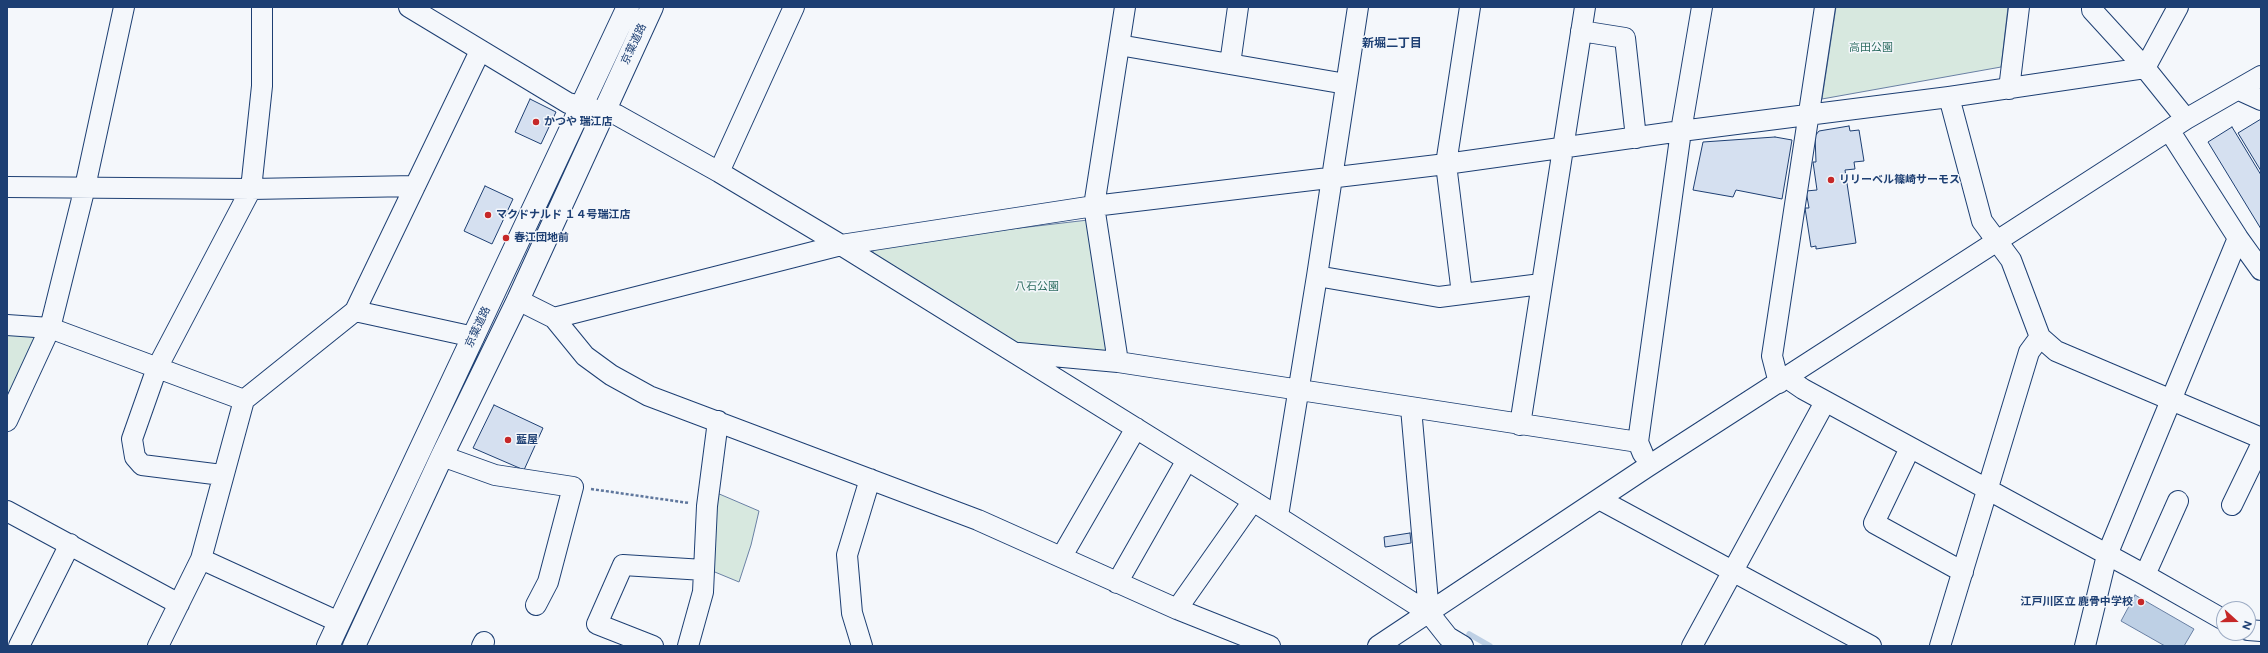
<!DOCTYPE html>
<html>
<head>
<meta charset="utf-8">
<style>
  body { margin:0 }
  #map { position:relative; width:2268px; height:653px; overflow:hidden; background:#f4f7fb; font-family:Figtree,sans-serif }
  canvas { display:block }
  .frame { position:absolute; inset:0; border:8px solid #1d3f73; pointer-events:none }
  .north { position:absolute; left:2216px; top:601px; width:40px; height:40px; box-sizing:border-box; background:#f4f7fb; border:1px solid #9eadc5; border-radius:50%; rotate:111deg; font-size:11px; font-weight:700; line-height:16px; text-align:center; color:#1d3f73 }
  .north::after { content:''; display:block; margin:auto; width:14px; height:18px; background:#c62828; clip-path:polygon(50% 0,100% 100%,50% 72%,0 100%) }
</style>
</head>
<body>
<div id="map">
<canvas width="2268" height="653"></canvas>
<div class="frame"></div>
<div class="north">N</div>
</div>
<script>
const ctx = document.querySelector('canvas').getContext('2d');
ctx.lineJoin = 'round';
function fill(path, color) {
  ctx.fillStyle = color;
  ctx.fill(path, 'evenodd');
}
function shape(rows) {
  const path = new Path2D();
  for (const r of rows) {
    path.moveTo(r[0], r[1]);
    for (let i = 2; i < r.length; i += 2) path.lineTo(r[i], r[i + 1]);
  }
  return path;
}
function trace(path, color, width, dash) {
  ctx.strokeStyle = color;
  ctx.lineWidth = width;
  ctx.lineCap = dash ? 'butt' : 'round';
  ctx.setLineDash(dash || []);
  ctx.stroke(path);
}
function write(font, color, halo, rows, align = 'center') {
  ctx.font = font + ' Figtree,"Noto Sans JP",sans-serif';
  ctx.lineWidth = 3;
  ctx.setLineDash([]);
  ctx.textBaseline = 'middle';
  ctx.strokeStyle = halo;
  ctx.fillStyle = color;
  for (const [text, x, y, turn = 0] of rows) {
    ctx.save();
    ctx.translate(x, y);
    ctx.rotate((+turn || 0) * Math.PI / 180);
    ctx.textAlign = isNaN(turn) ? turn : align;
    if (halo) ctx.strokeText(text, 0, 0);
    ctx.fillText(text, 0, 0);
    ctx.restore();
  }
}
const green = shape([
  [1836,7,2008,7,2001,67,1822,99,1836,7],
  [1088,220,1108,351,1019,346,872,255,875,245,1088,220],
  [7,330,44,332,7,409,7,330],
  [717,493,759,511,751,545,739,582,710,570,717,493]
]);
const water = shape([
  [2135,595,2194,629,2184,646,2165,646,2121,621,2135,595]
]);
const stream = shape([
  [1469,634,1490,646]
]);
const building = shape([
  [530,99,556,112,541,144,515,132,530,99],
  [2261,119,2261,171,2238,133,2261,119],
  [1849,126,1850,131,1859,130,1864,161,1854,162,1855,169,1845,170,1856,243,1816,249,1816,246,1811,247,1805,208,1809,208,1806,191,1817,190,1813,162,1816,162,1815,136,1819,131,1849,126],
  [2232,127,2261,175,2261,229,2208,142,2232,127],
  [1775,137,1792,140,1782,199,1736,190,1733,197,1693,190,1703,142,1775,137],
  [485,186,513,199,492,244,464,231,485,186],
  [494,405,543,428,524,470,473,448,494,405],
  [1410,533,1411,543,1385,547,1384,537,1410,533]
]);
const path = shape([
  [591,489,689,503]
]);
const minor = shape([
  [409,7,568,103,617,115,719,172,841,245,1253,501,1429,613,1448,637,1463,646],
  [2092,7,2092,10,2145,68,2186,119],
  [1581,31,1625,38,1636,138],
  [1119,45,1346,84],
  [1230,64,1238,7],
  [2145,68,2178,7],
  [2009,89,2019,7],
  [2239,90,2261,100],
  [1949,97,1982,221,2011,260,2040,337,2056,351,2261,438],
  [2169,130,2238,238,2261,270],
  [719,172,794,7],
  [7,187,251,189,415,186],
  [1317,276,1439,297,1541,284],
  [1462,294,1446,164,1470,7],
  [518,300,554,318,841,245,1094,206,1446,164,1681,131,1949,97,2145,68],
  [355,311,474,337],
  [554,318,585,356,611,375,649,396,978,520,1177,609,1270,646],
  [7,325,50,328,244,400,355,311,480,51],
  [1019,353,1118,362,1638,442],
  [1118,362,1094,206,1125,7],
  [1787,378,1803,389,2145,575,2224,620],
  [1779,383,1772,356,1825,7],
  [1411,408,1429,613],
  [7,421,50,328,85,187,124,7],
  [1520,425,1585,7],
  [1910,448,1874,523,1963,572],
  [1643,454,1638,442,1681,131,1702,7],
  [442,456,495,475,573,487,548,582,536,605],
  [222,475,142,465,135,457,132,439,157,368,251,189,262,86,262,7],
  [1599,499,1871,646],
  [2232,505,2261,445],
  [7,511,179,604],
  [1278,516,1317,276,1358,7],
  [1062,556,1136,428],
  [201,559,339,622],
  [2145,575,2178,501],
  [1117,583,1187,460],
  [1177,609,1253,501],
  [2248,630,2261,631],
  [19,646,70,544],
  [158,646,201,559,244,400],
  [482,646,484,642],
  [653,646,597,624,623,565,704,570],
  [688,646,703,592,707,506,718,421],
  [862,646,852,613,847,555,870,479],
  [1378,646,1647,467,2186,119,2261,76],
  [1692,646,1825,402],
  [1940,646,2029,352,2040,337],
  [2085,646,2107,555,2238,238]
]);
const highway = shape([
  [328,646,628,7],
  [354,646,442,456,518,300,652,7]
]);
const markers = [
  [536,122,4,"#c62828"],
  [1831,180,4,"#c62828"],
  [488,215,4,"#c62828"],
  [506,238,4,"#c62828"],
  [508,440,4,"#c62828"],
  [2141,602,4,"#c62828"]
];
const streetNames = [
  ["京葉道路",634,44,-65],
  ["京葉道路",478,327,-65]
];
const parkNames = [
  ["高田公園",1871,48],
  ["八石公園",1037,287]
];
const poiNames = [
  ["かつや 瑞江店",544,122],
  ["リリーベル篠崎サーモス",1839,180],
  ["マクドナルド １４号瑞江店",496,215],
  ["春江団地前",514,238],
  ["藍屋",516,440],
  ["江戸川区立 鹿骨中学校",2133,602,"right"]
];
const neighbourhoodNames = [
  ["新堀二丁目",1392,43]
];
fill(green, '#d7e8df');
trace(green, '#687fa3', 1);
fill(water, '#bed0e5');
trace(water, '#687fa3', 1);
trace(stream, '#bed0e5', 5.5);
fill(building, '#d5e0f0');
trace(building, '#1d3f73', 1);
trace(minor, '#1d3f73', 22);
trace(highway, '#1d3f73', 24);
trace(path, '#5e769c', 2.5, [3, 2]);
trace(minor, '#f4f7fb', 20);
trace(highway, '#f4f7fb', 22);
for (const [x, y, r, color] of markers) {
  const dot = new Path2D();
  dot.arc(x, y, r, 0, 2 * Math.PI);
  ctx.fillStyle = color;
  ctx.fill(dot);
  trace(dot, '#f4f7fb', 1.5);
}
write('11px', '#1d3f73', '#f4f7fb', streetNames);
write('11px', '#2c6c60', '#f4f7fb', parkNames);
write('bold 11px', '#1d3f73', '#f4f7fb', poiNames, 'left');
write('bold 12px', '#1d3f73', '#f4f7fb', neighbourhoodNames);
</script>
</body>
</html>
